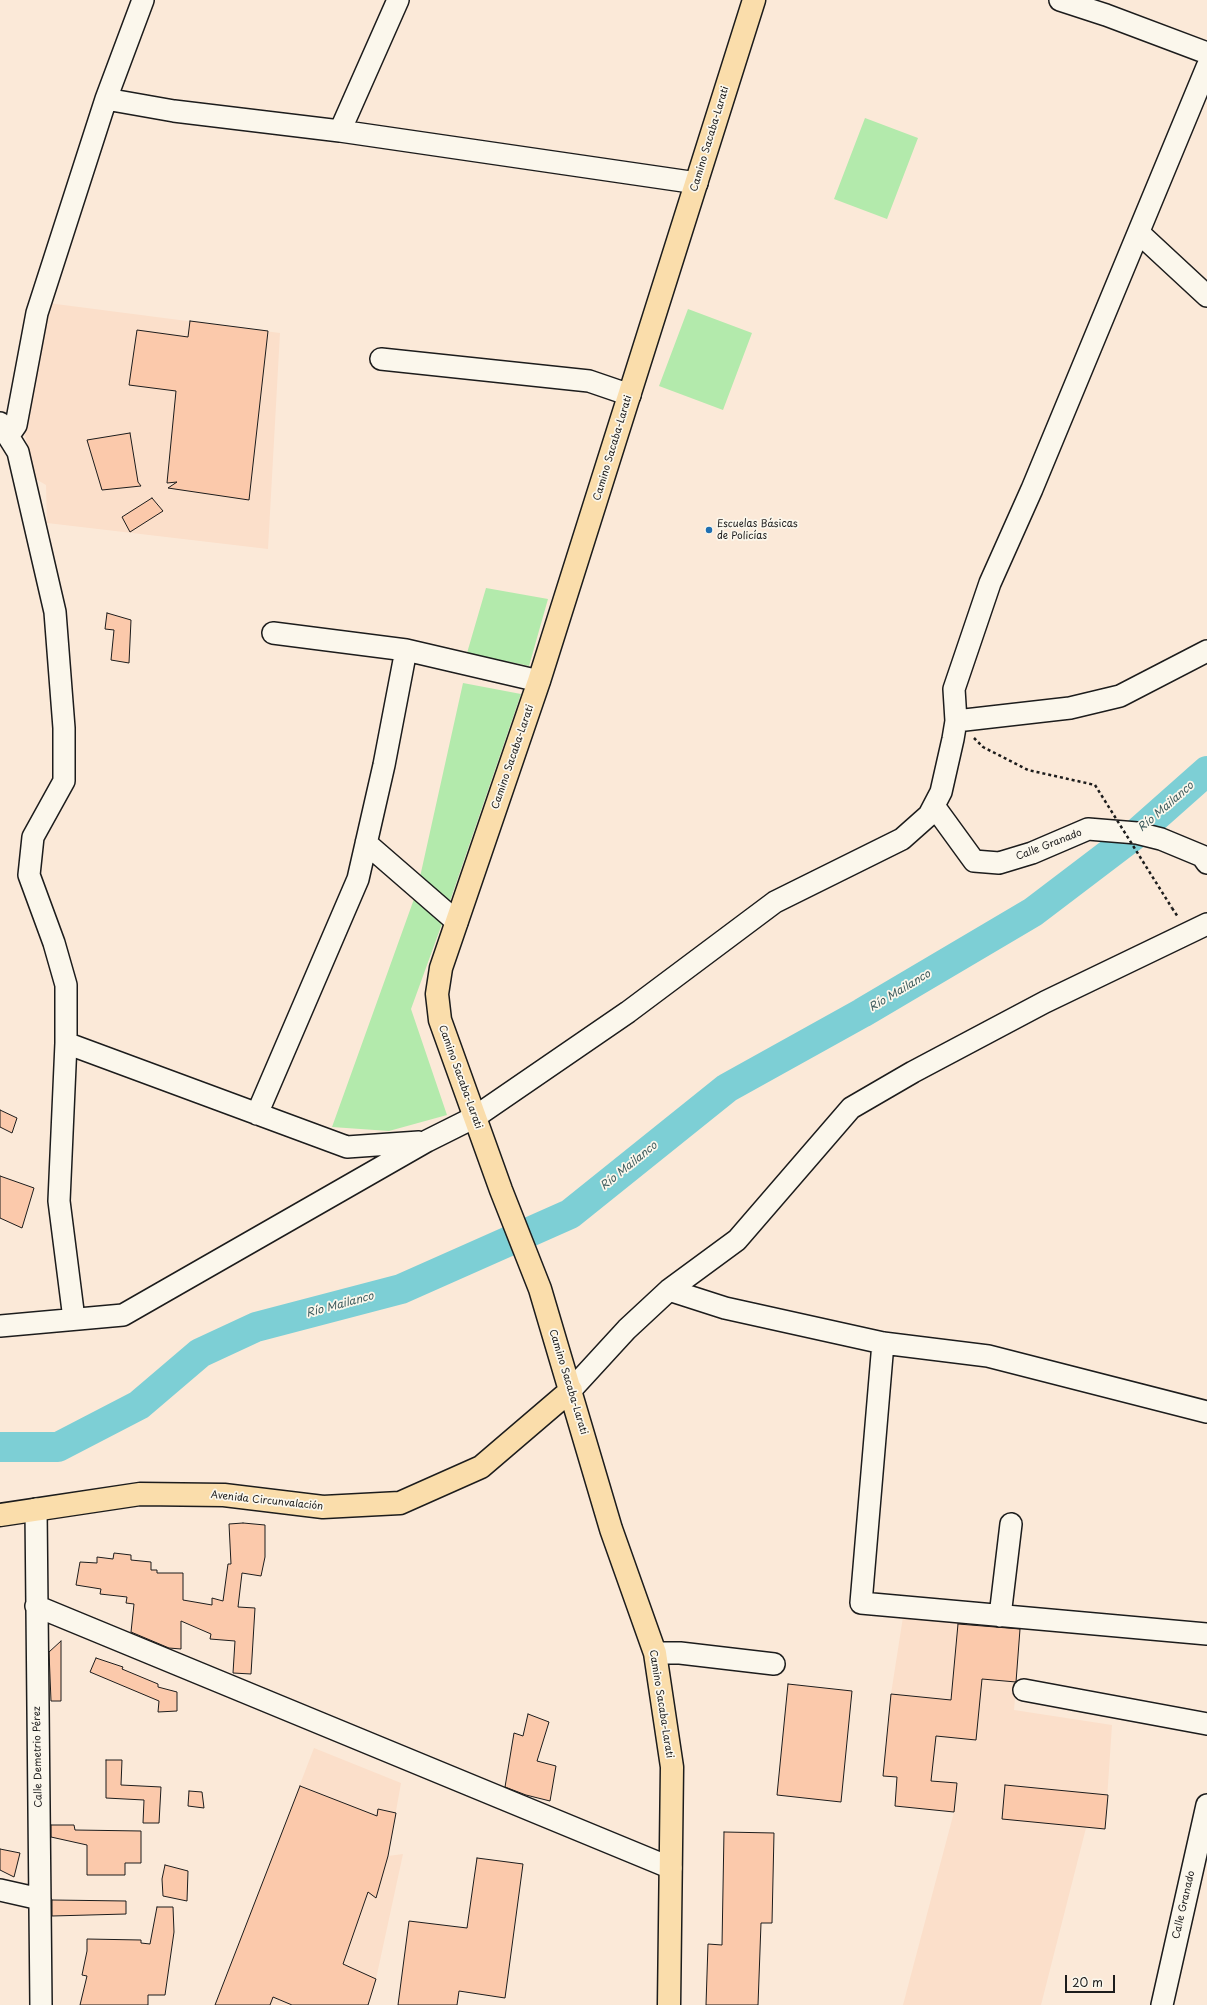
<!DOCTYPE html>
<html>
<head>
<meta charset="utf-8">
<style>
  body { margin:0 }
  #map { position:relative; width:1207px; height:2005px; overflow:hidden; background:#fbe9d8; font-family:"Playpen Sans",sans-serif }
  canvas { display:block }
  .scale { position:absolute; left:1065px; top:1975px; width:50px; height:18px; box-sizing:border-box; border:2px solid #1c1c1c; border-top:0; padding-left:5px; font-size:12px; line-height:14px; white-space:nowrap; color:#1c1c1c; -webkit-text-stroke:3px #fbf7ec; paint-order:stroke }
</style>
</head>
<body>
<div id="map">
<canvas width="1207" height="2005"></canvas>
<div class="scale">20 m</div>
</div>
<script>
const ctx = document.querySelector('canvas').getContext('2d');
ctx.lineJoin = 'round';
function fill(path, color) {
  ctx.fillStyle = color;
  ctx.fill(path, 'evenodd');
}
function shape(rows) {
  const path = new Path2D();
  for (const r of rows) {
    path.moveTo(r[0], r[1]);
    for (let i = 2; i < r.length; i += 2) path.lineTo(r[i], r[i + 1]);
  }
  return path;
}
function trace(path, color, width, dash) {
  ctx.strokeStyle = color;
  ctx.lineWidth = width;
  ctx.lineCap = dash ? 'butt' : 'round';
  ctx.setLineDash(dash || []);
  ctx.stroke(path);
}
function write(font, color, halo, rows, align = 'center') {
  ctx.font = font + ' "Playpen Sans",sans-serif';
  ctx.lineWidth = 3.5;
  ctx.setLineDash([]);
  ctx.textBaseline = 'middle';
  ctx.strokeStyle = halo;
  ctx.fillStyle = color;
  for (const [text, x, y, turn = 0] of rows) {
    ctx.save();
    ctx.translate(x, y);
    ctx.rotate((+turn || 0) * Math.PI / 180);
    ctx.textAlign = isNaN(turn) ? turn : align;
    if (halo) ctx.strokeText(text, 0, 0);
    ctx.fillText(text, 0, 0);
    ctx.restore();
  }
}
const built = shape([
  [48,303,280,333,268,549,47,523,46,485,34,478,25,435],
  [903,1617,1021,1628,1014,1710,1112,1725,1105,1829,1086,1828,1041,2005,903,2005,954,1812,957,1783,883,1776,891,1694],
  [314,1748,401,1783,388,1856,403,1854,376,1979,368,2005,215,2005]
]);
const green = shape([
  [865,118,918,138,887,219,834,199],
  [688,309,752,333,723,410,659,386],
  [486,588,548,599,529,666,467,653],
  [463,683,521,694,450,901,420,877],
  [414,899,443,921,411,1009,447,1115,389,1131,332,1127]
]);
const river = shape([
  [0,1447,58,1447,139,1405,200,1353,256,1327,401,1289,570,1214,727,1088,862,1013,1033,912,1137,833,1207,771]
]);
const building = shape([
  [190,321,268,331,249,500,168,488,177,482,167,483,176,391,129,385,137,330,188,337,190,321],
  [130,433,138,482,141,486,102,490,87,440,130,433],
  [152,498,163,511,130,532,122,517,152,498],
  [107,613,131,620,129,663,111,660,114,630,105,629,107,613],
  [0,1110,17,1118,12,1133,0,1127,0,1110],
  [0,1176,34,1188,22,1228,0,1218,0,1176],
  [243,1523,265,1525,265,1557,261,1576,242,1573,238,1607,255,1608,251,1674,233,1673,235,1641,210,1639,211,1634,181,1621,181,1649,169,1648,131,1632,134,1604,126,1603,127,1597,100,1594,101,1589,76,1585,80,1562,97,1563,97,1557,113,1559,114,1553,131,1555,131,1560,151,1562,151,1570,157,1570,157,1573,183,1573,183,1600,212,1605,212,1598,223,1601,228,1564,231,1564,229,1524,243,1523],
  [958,1624,1020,1629,1016,1682,982,1679,976,1740,936,1736,931,1781,957,1783,954,1812,895,1806,897,1777,883,1776,891,1694,951,1700,958,1624],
  [61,1641,61,1701,51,1701,49,1652,61,1641],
  [96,1658,123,1667,122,1669,158,1684,158,1687,177,1692,177,1711,158,1712,159,1701,90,1672,96,1658],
  [788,1684,852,1691,841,1802,777,1795,788,1684],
  [528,1714,549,1722,537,1761,556,1766,550,1801,526,1795,505,1787,514,1733,523,1736,528,1714],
  [106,1760,122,1760,121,1785,161,1787,159,1823,143,1823,144,1800,106,1798,106,1760],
  [1005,1785,1108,1795,1105,1829,1002,1819,1005,1785],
  [300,1786,377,1816,378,1809,396,1813,388,1856,376,1898,368,1892,343,1964,376,1979,368,2005,292,2005,273,1997,270,2005,215,2005,300,1786],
  [189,1791,202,1792,204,1808,188,1806,189,1791],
  [51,1825,74,1825,75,1830,141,1831,141,1863,125,1863,125,1875,87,1875,87,1845,51,1837,51,1825],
  [724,1832,774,1833,772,1923,761,1923,758,2005,706,2005,708,1944,722,1945,724,1832],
  [0,1849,20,1853,14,1877,0,1870,0,1849],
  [477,1858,523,1864,505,1998,459,1991,457,2005,398,2005,409,1921,467,1928,477,1858],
  [165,1865,188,1871,187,1901,163,1896,162,1879,165,1865],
  [52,1900,126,1901,126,1914,52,1916,52,1900],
  [157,1907,173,1907,174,1932,165,1995,148,1995,148,2005,80,2005,87,1976,82,1975,87,1951,87,1939,141,1940,141,1943,150,1944,157,1907]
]);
const path = shape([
  [974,738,983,747,1028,770,1095,785],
  [1172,908,1178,917]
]);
const minor = shape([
  [1060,0,1106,15,1207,53],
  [106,99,174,111,340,131,697,183],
  [340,131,398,0],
  [1139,233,1207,296],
  [381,359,589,381,630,395],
  [0,423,18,452,55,612,64,728,64,781,33,837,29,875,54,943,66,985,66,1043,59,1201,74,1319],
  [9,435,16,425,37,313,106,99,143,0],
  [273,633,406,650,539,681],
  [956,721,1070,708,1120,696,1207,651],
  [934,806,974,861,999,863,1032,853,1088,829,1137,833,1161,839,1202,856,1207,863],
  [366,843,457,922],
  [66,1043,347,1147,419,1142],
  [257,1114,358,879,384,765,406,650],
  [669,1290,725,1308,883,1343,988,1356,1207,1412],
  [0,1326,123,1315,427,1141,475,1117,628,1012,775,902,902,839,929,815,941,792,953,739,956,721,954,689,990,583,1032,489,1207,67],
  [883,1343,861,1603,1207,1634],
  [571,1390,627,1329,669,1290,737,1240,851,1108,913,1072,1045,1002,1207,924],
  [36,1509,41,2005],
  [36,1606,671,1868],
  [1000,1616,1011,1524],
  [655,1653,680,1653,774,1664],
  [1024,1690,1207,1724],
  [0,1890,40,1899],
  [1162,2005,1207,1805]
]);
const major = shape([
  [0,1515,140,1494,224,1495,323,1507,400,1503,481,1467,571,1390],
  [669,2005,672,1767,655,1653,611,1529,540,1289,501,1190,440,1020,437,994,441,968,539,681,754,0]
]);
const pathBridge = shape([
  [1095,785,1172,908]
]);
const markers = [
  [709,530,4,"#1f6fb2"]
];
const streetNames = [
  ["Camino Sacaba-Larati",710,139,-73],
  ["Camino Sacaba-Larati",613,448,-73],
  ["Camino Sacaba-Larati",513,757,-71],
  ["Calle Granado",1049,845,-21],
  ["Camino Sacaba-Larati",460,1077,70],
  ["Camino Sacaba-Larati",568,1382,73],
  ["Avenida Circunvalación",267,1501,6],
  ["Camino Sacaba-Larati",661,1704,81],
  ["Calle Demetrio Pérez",38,1757,-91],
  ["Calle Granado",1184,1905,-77]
];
const poiNames = [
  ["Escuelas Básicas",717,524],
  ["de Policías",717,536]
];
const waterNames = [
  ["Río Mailanco",1166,807,-41],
  ["Río Mailanco",900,991,-31],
  ["Río Mailanco",629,1166,-39],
  ["Río Mailanco",340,1305,-15]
];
fill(built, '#fbdfca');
fill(green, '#b3eaac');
trace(river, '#7dcfd5', 30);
fill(building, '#fbc9ab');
trace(building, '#1c1c1c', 1);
trace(minor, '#1c1c1c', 24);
trace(major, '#1c1c1c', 25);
trace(path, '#1c1c1c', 2.5, [3, 3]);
trace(minor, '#fbf7ec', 21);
trace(major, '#faddab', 22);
trace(pathBridge, '#1c1c1c', 2.5, [3, 3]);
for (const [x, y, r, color] of markers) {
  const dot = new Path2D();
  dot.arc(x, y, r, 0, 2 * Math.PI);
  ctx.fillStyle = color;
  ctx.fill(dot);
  trace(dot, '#fbf7ec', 1.5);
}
write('10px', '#1c1c1c', '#fbf7ec', streetNames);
write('10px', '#1c1c1c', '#fbf7ec', poiNames, 'left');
write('italic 11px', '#3e5b5d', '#fbf7ec', waterNames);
</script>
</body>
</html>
